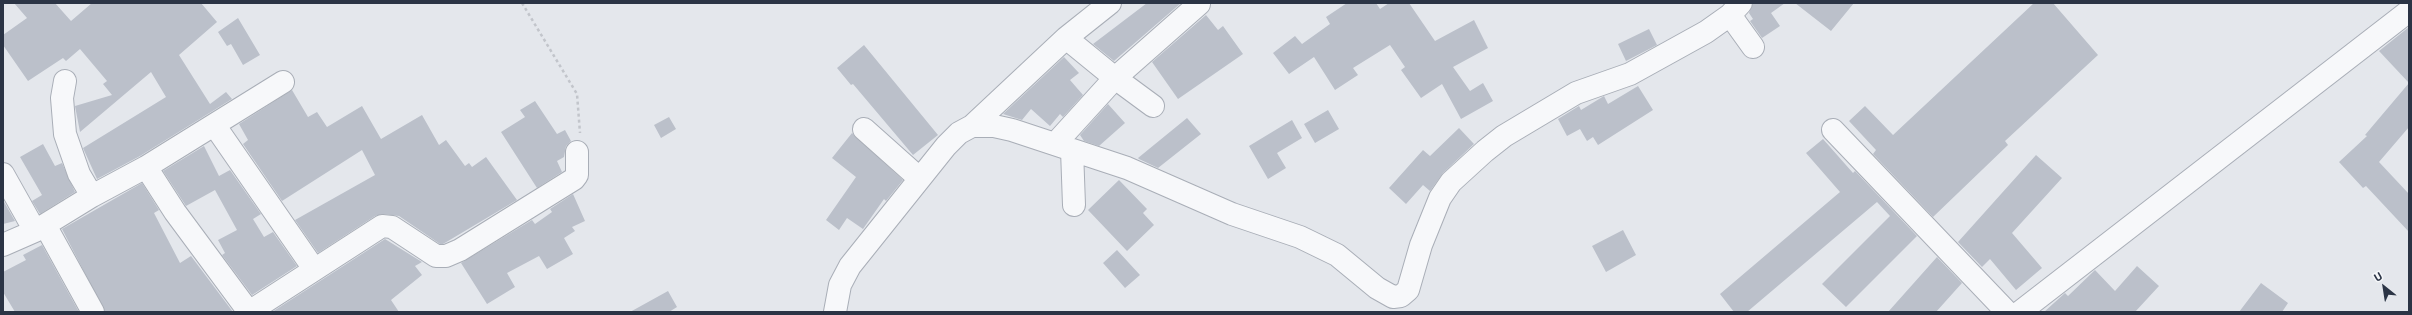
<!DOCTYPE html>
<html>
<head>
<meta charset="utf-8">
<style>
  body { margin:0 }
  #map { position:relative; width:2412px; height:315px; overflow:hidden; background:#e4e7ec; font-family:"Exo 2",sans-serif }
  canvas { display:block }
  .frame { position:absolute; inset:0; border:4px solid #2b3445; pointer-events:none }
  .north { position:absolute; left:2364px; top:267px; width:40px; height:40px; -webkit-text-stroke:3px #f4f6f9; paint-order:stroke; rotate:330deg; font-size:11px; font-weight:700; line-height:16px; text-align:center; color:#2b3445 }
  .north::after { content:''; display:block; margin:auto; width:14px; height:18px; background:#2b3445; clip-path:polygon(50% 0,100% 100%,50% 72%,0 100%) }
</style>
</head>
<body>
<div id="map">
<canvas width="2412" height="315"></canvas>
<div class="frame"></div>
<div class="north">U</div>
</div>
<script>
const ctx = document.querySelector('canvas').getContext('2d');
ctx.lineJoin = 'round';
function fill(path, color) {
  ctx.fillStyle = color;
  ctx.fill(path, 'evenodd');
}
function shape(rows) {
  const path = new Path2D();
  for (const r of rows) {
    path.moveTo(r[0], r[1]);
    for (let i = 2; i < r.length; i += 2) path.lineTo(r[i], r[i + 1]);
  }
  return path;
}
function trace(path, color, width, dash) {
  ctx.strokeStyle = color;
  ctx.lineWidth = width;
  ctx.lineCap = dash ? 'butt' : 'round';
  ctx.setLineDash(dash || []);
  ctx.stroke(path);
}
const building = shape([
  [14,3,55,3,71,21,92,3,201,3,217,22,179,55,210,104,226,92,232,99,140,156,97,179,83,148,166,97,151,72,80,132,75,106,112,95,103,84,107,81,80,49,66,61,63,58,28,81,3,45,3,35,27,18],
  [1147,3,1181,3,1114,61,1093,44],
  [1347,3,1376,3,1380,9,1389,3,1409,3,1435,41,1474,20,1488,48,1453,67,1470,91,1483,83,1493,101,1461,119,1442,84,1421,98,1401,70,1405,67,1390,45,1353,68,1358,75,1335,90,1314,57,1289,74,1273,53,1295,36,1302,44,1330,24,1326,17],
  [1753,3,1785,3,1771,13,1780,26,1762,38,1750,21,1753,19,1749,13],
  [1795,3,1854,3,1831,31],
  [2034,3,2053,3,2098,55,2005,141,2008,145,1933,217,1873,154,1876,150,1849,121,1865,106,1893,135],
  [1206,15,1218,30,1223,26,1243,54,1178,99,1152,62],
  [238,18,260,55,243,65,231,44,227,46,218,32],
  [2409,27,2409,83,2379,51],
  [1649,29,1657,45,1626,61,1618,44],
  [864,45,938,135,913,155,853,84,851,85,837,68],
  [1064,57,1079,73,1070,80,1083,95,1063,117,1060,114,1050,126,1031,109,1022,120,1003,114],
  [2409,83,2409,127,2379,162,2409,194,2409,232,2366,186,2363,188,2339,162,2367,136,2365,135],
  [1638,86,1653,110,1598,145,1593,137,1587,141,1580,129,1567,136,1558,119,1579,106,1581,110,1604,96,1608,104],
  [292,90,308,117,317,112,327,127,362,106,381,139,422,115,439,145,446,140,465,166,469,163,472,167,486,157,517,200,443,244,440,244,399,216,383,214,375,216,318,253,295,220,375,175,362,150,282,201,243,144,248,140,239,124],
  [535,101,557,134,565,130,571,141,566,146,564,157,557,161,562,172,537,188,501,132,525,117,520,110],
  [1108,104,1125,123,1099,146,1084,141,1080,135],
  [1328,110,1339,129,1315,143,1304,124],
  [669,117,676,129,661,138,654,125],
  [1187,118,1201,134,1158,168,1139,159,1138,158],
  [1292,120,1302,138,1277,153,1286,168,1268,179,1249,146],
  [1459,128,1474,144,1443,173,1430,191,1423,185,1406,204,1389,188,1423,150,1430,156],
  [852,133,903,180,886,201,884,199,863,229,847,218,839,230,826,220,856,177,832,158],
  [1823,139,1853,173,1855,171,1917,236,1846,307,1822,284,1890,216,1877,202,1747,312,1734,312,1720,294,1840,192,1806,153],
  [43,144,55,166,62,163,75,192,40,214,32,201,42,195,20,157],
  [204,146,219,176,230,170,261,214,253,219,264,237,273,232,297,266,252,295,222,255,225,253,218,240,237,230,215,190,186,206,163,171],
  [2036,155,2062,178,2012,233,2042,268,2016,290,1990,259,1982,267,1958,242],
  [1119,180,1147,209,1143,213,1154,225,1127,251,1088,210],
  [142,183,159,210,154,213,180,263,191,256,233,312,105,312,62,229],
  [573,194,585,221,572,227,575,231,564,238,573,254,547,269,539,256,507,273,515,287,487,304,461,263,532,220,535,224,552,212,550,209],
  [3,200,15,221,3,224],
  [1623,230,1636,255,1606,272,1592,246],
  [385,239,422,262,415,266,422,275,391,300,399,312,272,312],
  [42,245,79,312,15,312,3,292,3,272,26,260,23,255],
  [1117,250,1140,275,1125,288,1103,263],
  [1937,257,1962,283,1936,312,1888,312],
  [2137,266,2159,286,2135,312,2044,312,2065,293,2068,296,2095,270,2115,291],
  [2261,283,2288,303,2282,312,2239,312],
  [668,291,677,307,669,312,630,312]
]);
const path = shape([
  [522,3,577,94,580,133]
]);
const minor = shape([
  [1110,3,1066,38,1115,78,1199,4],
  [1730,15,1753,47],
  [65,81,62,98,65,134,79,174,92,196],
  [215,126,314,269],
  [972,126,1066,38],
  [864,129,919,178],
  [1833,130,2007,312],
  [1055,144,1115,78,1153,106],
  [1072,150,1074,205],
  [146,167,175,212,249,312],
  [3,174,35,231],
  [45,225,93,312],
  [3,245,35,231,92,196,146,167,283,82],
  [249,312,382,226,392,227,436,256,446,256,460,250,574,179,577,175,577,152],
  [835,312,840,285,850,266,946,146,959,133,972,126,994,126,1012,130,1127,168,1232,214,1300,237,1337,255,1377,288,1393,297,1401,296,1408,290,1421,245,1440,198,1451,182,1485,151,1504,136,1576,93,1630,74,1706,32,1730,15,1741,3],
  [2020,312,2409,11]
]);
fill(building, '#bbc0ca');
trace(minor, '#a9aeb7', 24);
trace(path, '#c2c5cb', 2.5, [3, 3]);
trace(minor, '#f7f8fa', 22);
</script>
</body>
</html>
